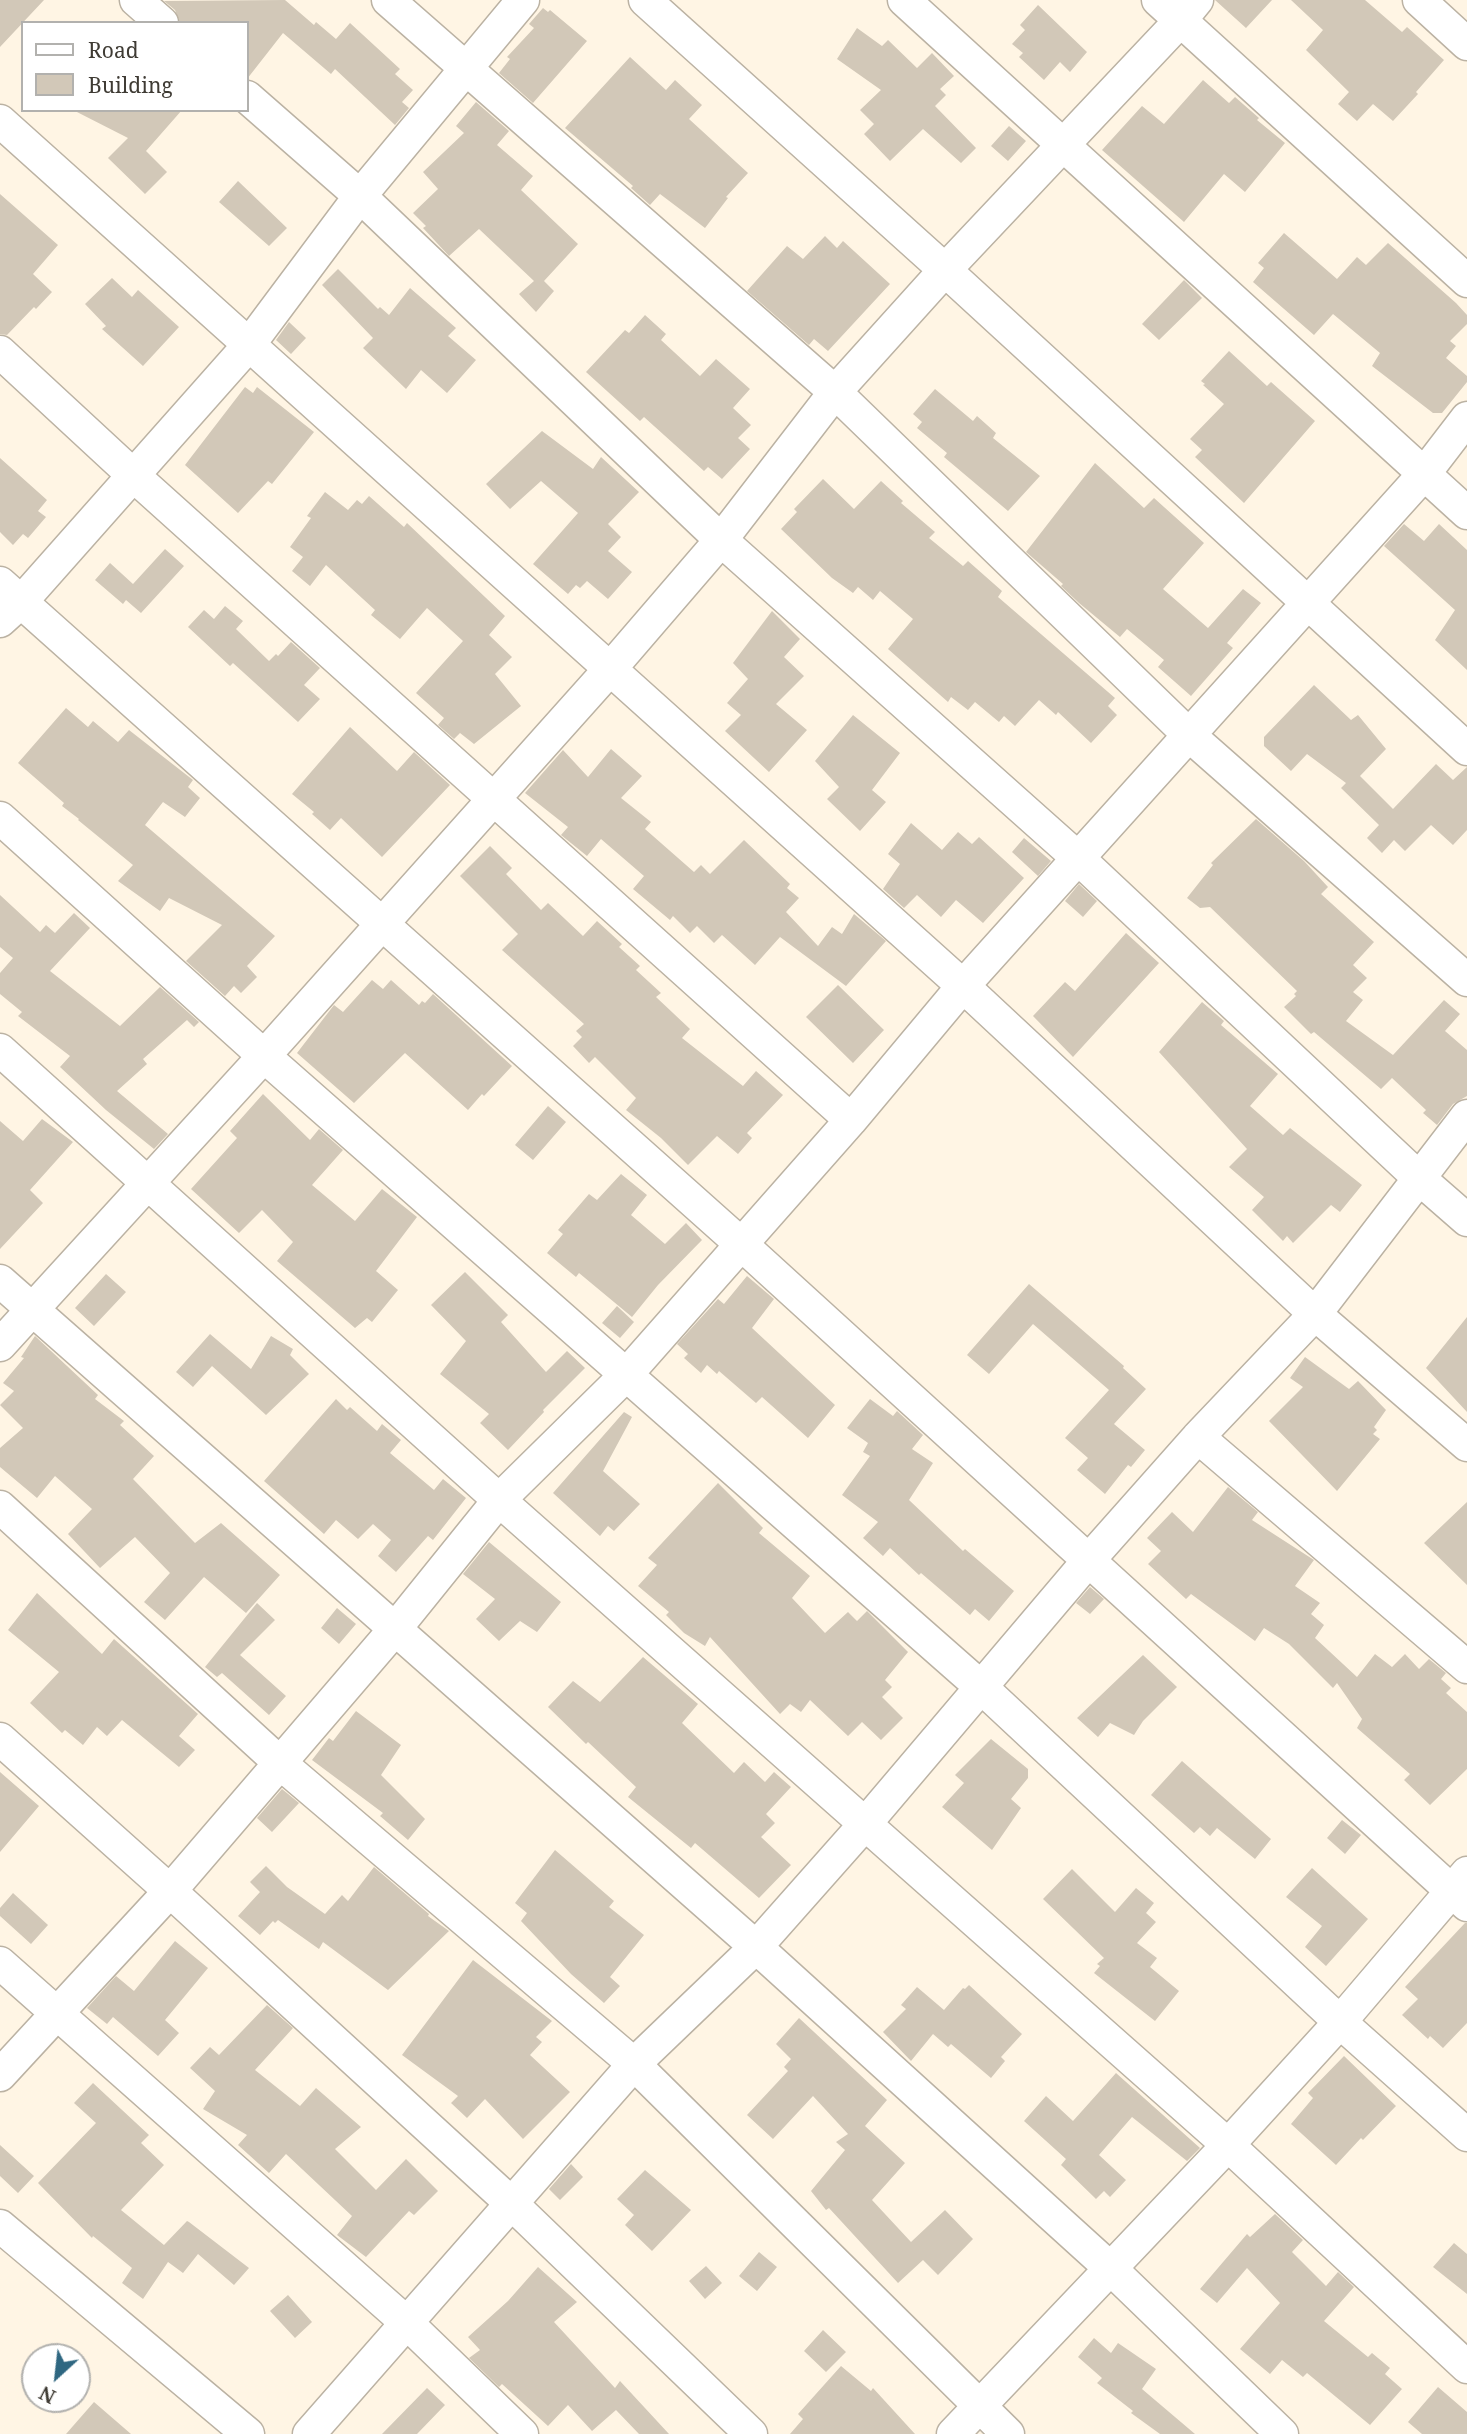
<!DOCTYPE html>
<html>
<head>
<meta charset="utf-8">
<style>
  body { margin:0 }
  #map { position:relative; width:1467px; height:2434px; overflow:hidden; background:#fff5e4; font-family:"Noto Serif",serif }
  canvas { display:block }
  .legend { position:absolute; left:21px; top:21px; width:228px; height:91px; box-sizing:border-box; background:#fff; border:2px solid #b2b1ae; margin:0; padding:9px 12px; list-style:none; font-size:21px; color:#3f3b34 }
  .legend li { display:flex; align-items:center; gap:14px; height:35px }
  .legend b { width:35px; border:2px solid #b2b1ae }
  .north { position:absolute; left:21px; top:2343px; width:70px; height:70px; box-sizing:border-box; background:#fff; border:2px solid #b2b1ae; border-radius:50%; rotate:207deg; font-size:19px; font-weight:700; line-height:28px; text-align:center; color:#3f3b34 }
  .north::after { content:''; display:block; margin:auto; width:24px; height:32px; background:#2f6781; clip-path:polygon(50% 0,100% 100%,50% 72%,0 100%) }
</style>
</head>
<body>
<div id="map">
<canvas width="1467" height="2434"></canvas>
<ul class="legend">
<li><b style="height:9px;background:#fff"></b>Road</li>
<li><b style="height:19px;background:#d2c8b8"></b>Building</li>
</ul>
<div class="north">N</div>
</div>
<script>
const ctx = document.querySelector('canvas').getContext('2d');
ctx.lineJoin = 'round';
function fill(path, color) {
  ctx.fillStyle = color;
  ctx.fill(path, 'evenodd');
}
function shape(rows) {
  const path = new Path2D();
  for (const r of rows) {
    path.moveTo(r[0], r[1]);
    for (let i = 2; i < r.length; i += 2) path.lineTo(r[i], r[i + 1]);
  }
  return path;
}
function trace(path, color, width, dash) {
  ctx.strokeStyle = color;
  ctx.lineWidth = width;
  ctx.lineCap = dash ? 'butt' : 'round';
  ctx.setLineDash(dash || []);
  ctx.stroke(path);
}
const building = shape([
  [0,0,44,0,0,47],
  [285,0,314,25,316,22,336,39,350,23,400,69,395,74,413,90,402,102,409,108,395,125,335,69,331,74,283,33,247,79,247,23,180,23,175,10,164,1],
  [1215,0,1272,0,1246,28],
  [1291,0,1365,0,1402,32,1407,27,1444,60,1416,92,1418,94,1393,121,1373,104,1357,121,1338,104,1349,92,1306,50,1323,30],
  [1038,5,1087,52,1070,72,1060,62,1044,80,1019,57,1023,53,1012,44,1025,30,1020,25],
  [543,8,548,12,550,10,587,41,533,103,499,73,510,59,507,57,534,28,529,24],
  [857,28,882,46,888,40,917,68,932,53,954,76,940,89,946,95,935,106,976,148,961,163,923,129,890,161,864,134,874,124,860,110,881,90,837,59],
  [630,57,666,90,675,80,702,105,689,119,748,173,726,197,728,198,705,228,660,194,650,205,631,188,633,186,565,128],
  [1203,80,1229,103,1235,97,1259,118,1257,120,1285,143,1245,192,1224,174,1184,222,1102,150,1142,106,1164,124],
  [476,102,509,131,497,145,533,176,521,190,578,244,544,281,554,291,536,312,519,294,534,281,479,229,449,256,423,228,426,226,413,213,438,189,423,172,464,133,456,126],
  [73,110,182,110,146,151,167,172,145,194,108,158,128,138],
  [1009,126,1026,141,1008,161,991,146],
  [238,181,287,228,269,246,219,202],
  [0,194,58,245,33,274,52,292,36,309,34,307,7,335,0,334],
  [1284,233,1337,279,1357,257,1366,265,1388,243,1456,303,1467,315,1467,324,1450,341,1456,346,1446,358,1467,376,1467,382,1442,413,1433,413,1372,366,1380,353,1333,314,1314,335,1253,282,1264,268,1258,263],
  [825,236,837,248,843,241,890,284,828,351,814,339,809,345,747,291,787,246,803,259],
  [338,269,378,309,380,307,389,315,410,288,456,328,448,336,476,360,447,393,421,370,406,389,363,348,373,338,322,285],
  [112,278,132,297,138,290,179,327,143,366,102,329,106,326,85,304],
  [1184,280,1202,298,1159,340,1142,324],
  [645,315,666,334,661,340,700,376,716,359,750,389,733,408,751,425,738,438,750,449,722,479,708,467,704,471,644,417,640,421,586,372,625,330,629,333],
  [289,322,306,338,291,354,276,340],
  [1229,351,1267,386,1271,382,1315,421,1244,503,1195,457,1202,450,1190,439,1224,404,1203,385,1205,384,1201,381],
  [245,387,253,393,257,387,314,432,272,484,268,481,238,513,185,465],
  [935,389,973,421,977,416,996,433,993,438,1040,476,1008,511,944,457,947,453,917,428,922,422,913,414],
  [542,431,593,469,601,457,639,492,608,524,621,537,608,551,632,572,608,599,587,581,580,588,576,585,568,594,533,564,578,513,541,481,510,509,486,484],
  [0,458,47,500,38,511,46,517,28,538,23,534,13,545,0,532],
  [1095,463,1144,508,1154,498,1204,543,1163,589,1208,628,1243,589,1261,603,1227,643,1233,648,1191,696,1158,667,1164,660,1127,629,1120,637,1079,603,1061,586,1063,584,1026,552],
  [823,479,854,509,881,481,903,501,901,503,935,532,929,538,963,566,968,561,1002,591,998,597,1115,698,1108,706,1117,715,1091,743,1058,712,1056,715,1039,700,1015,726,1004,716,999,722,975,702,968,710,951,697,948,702,888,649,913,619,880,591,873,600,858,587,853,593,832,578,781,529,797,512,794,509],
  [325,492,348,510,357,500,362,504,369,496,404,527,407,523,505,616,489,635,512,657,495,674,521,706,474,744,460,733,454,739,438,725,444,718,416,693,463,641,427,608,400,639,371,615,375,610,326,565,310,586,292,571,303,557,290,547,311,518,307,516],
  [1404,524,1424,541,1439,524,1467,550,1467,670,1435,640,1455,610,1384,546],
  [165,549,184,566,141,613,126,600,123,604,95,580,110,563,133,584],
  [225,606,243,621,236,629,269,661,276,654,278,656,291,642,320,668,304,685,320,699,298,722,233,663,230,666,188,627,204,610,214,619],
  [772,611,800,639,784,657,804,676,776,704,807,730,769,772,725,731,741,715,727,703,748,679,733,663],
  [1314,685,1351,720,1358,715,1386,749,1360,776,1393,809,1436,764,1453,780,1467,767,1467,830,1453,845,1431,825,1405,851,1394,840,1382,853,1367,838,1379,825,1341,788,1346,783,1307,754,1291,771,1264,746,1264,737],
  [66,708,88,727,93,721,118,742,129,730,193,780,188,787,200,798,185,817,163,802,145,825,275,936,247,966,257,977,241,993,234,986,225,996,186,961,222,925,169,898,160,911,118,881,133,865,78,820,79,819,62,806,64,803,18,763],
  [853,715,900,753,872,790,886,802,860,831,827,799,839,787,815,761],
  [350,727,397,771,414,752,450,785,382,857,341,818,330,830,312,814,314,812,292,794],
  [611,749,642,776,621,798,651,822,645,829,694,872,701,865,710,874,744,840,790,884,787,888,799,898,786,912,818,946,832,927,842,934,854,914,886,941,846,986,780,937,755,965,722,935,714,943,697,926,690,933,673,916,670,920,633,889,644,876,601,839,587,856,561,835,568,827,525,793,563,750,588,777],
  [1256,819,1304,861,1328,887,1321,894,1374,942,1353,965,1367,978,1353,992,1363,1000,1346,1021,1393,1055,1444,1000,1460,1014,1445,1031,1467,1050,1467,1096,1453,1104,1437,1125,1423,1113,1426,1110,1392,1078,1381,1089,1314,1032,1311,1034,1284,1007,1296,996,1294,994,1297,991,1210,907,1200,908,1187,898,1213,865,1211,863],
  [911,823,942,850,958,832,972,844,979,837,1024,878,983,923,956,900,941,917,917,895,904,908,883,889,900,864,888,854],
  [1024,838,1051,861,1038,876,1012,852],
  [490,846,512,868,506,874,541,910,548,903,583,936,597,921,622,944,619,947,640,966,636,970,661,993,656,997,690,1029,682,1038,743,1086,756,1071,783,1095,747,1133,752,1138,738,1154,717,1136,688,1165,661,1138,626,1110,636,1098,595,1057,589,1063,573,1046,582,1037,576,1031,584,1024,502,950,518,934,460,876],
  [1079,884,1097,901,1083,917,1065,901],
  [0,895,40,932,46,925,55,933,74,913,90,928,50,971,120,1026,160,987,199,1022,194,1027,187,1020,143,1059,147,1064,117,1091,168,1134,154,1149,106,1110,60,1067,70,1056,18,1016,22,1012,0,994,0,973,13,958,0,947],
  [1126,933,1159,963,1073,1057,1033,1016,1065,982,1075,991],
  [372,980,383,989,391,980,419,1005,422,1001,425,1003,433,994,512,1066,484,1096,482,1094,468,1110,405,1053,354,1103,297,1053,334,1005,343,1012],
  [838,985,884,1030,853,1063,806,1017],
  [1202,1002,1224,1021,1221,1025,1278,1074,1250,1106,1283,1135,1290,1128,1362,1185,1340,1212,1331,1205,1293,1243,1287,1236,1283,1241,1252,1210,1264,1197,1229,1167,1247,1149,1159,1052],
  [263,1094,310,1140,319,1129,343,1150,312,1185,355,1221,382,1189,417,1217,376,1271,398,1290,372,1322,367,1318,355,1328,277,1261,293,1242,262,1210,239,1233,191,1189,237,1138,230,1131],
  [548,1106,566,1122,533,1160,515,1145],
  [42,1119,73,1142,30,1190,43,1203,0,1249,0,1121,23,1141],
  [621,1174,647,1195,631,1215,665,1244,686,1223,702,1240,658,1285,632,1317,579,1273,576,1277,547,1253,563,1234,558,1230,589,1194,597,1200],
  [465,1272,508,1315,501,1322,546,1372,567,1351,585,1368,543,1410,544,1412,508,1450,480,1423,489,1414,440,1374,466,1341,431,1305],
  [106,1274,126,1292,94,1326,75,1308],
  [747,1276,774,1299,752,1328,835,1405,808,1438,762,1397,756,1403,719,1371,717,1374,707,1365,701,1373,684,1358,688,1354,677,1344,718,1299,724,1304],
  [1029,1284,1124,1366,1123,1368,1146,1389,1114,1424,1145,1450,1131,1467,1128,1465,1105,1494,1077,1470,1088,1458,1065,1438,1109,1390,1033,1324,989,1374,967,1355],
  [617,1306,634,1322,620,1338,602,1323],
  [1467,1317,1467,1412,1426,1368],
  [210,1334,251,1369,271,1336,293,1349,290,1355,309,1374,266,1415,212,1366,193,1387,176,1372],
  [35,1336,98,1395,95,1399,124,1421,120,1425,154,1456,133,1479,195,1543,221,1523,280,1575,246,1613,204,1577,165,1620,144,1602,170,1573,135,1537,100,1568,68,1534,92,1509,55,1476,37,1498,0,1467,0,1448,23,1428,0,1405,14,1391,3,1383,24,1358,21,1357],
  [1305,1357,1349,1389,1358,1381,1386,1410,1374,1427,1377,1430,1373,1434,1380,1439,1337,1491,1269,1421,1303,1387,1290,1378],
  [336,1399,347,1410,350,1407,377,1431,382,1424,401,1440,390,1453,434,1490,443,1479,466,1498,433,1540,428,1536,396,1572,378,1556,391,1540,373,1524,358,1539,336,1520,324,1534,264,1481],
  [870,1399,893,1416,897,1411,923,1435,912,1449,933,1463,909,1500,963,1551,965,1549,1014,1591,989,1621,975,1609,970,1615,921,1573,919,1575,890,1548,883,1556,863,1538,878,1522,842,1495,870,1456,863,1452,868,1443,847,1428],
  [624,1412,632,1417,603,1471,640,1504,614,1531,608,1526,600,1536,553,1493],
  [718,1483,763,1528,759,1533,810,1576,792,1598,825,1633,848,1612,857,1621,867,1611,908,1652,885,1680,892,1687,882,1697,903,1718,881,1740,862,1722,848,1736,810,1700,801,1712,790,1704,780,1714,710,1637,705,1646,684,1633,666,1615,669,1612,638,1586,657,1565,648,1558],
  [1228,1487,1258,1512,1252,1520,1314,1560,1295,1586,1320,1603,1311,1614,1324,1625,1315,1638,1357,1677,1375,1654,1392,1667,1405,1654,1419,1669,1429,1659,1446,1673,1441,1679,1451,1688,1446,1693,1467,1712,1467,1769,1430,1805,1404,1780,1410,1774,1357,1728,1362,1719,1337,1683,1333,1688,1289,1644,1264,1628,1255,1641,1191,1594,1186,1599,1148,1564,1161,1551,1147,1538,1172,1512,1193,1532],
  [1467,1502,1467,1585,1424,1543],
  [489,1542,561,1602,537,1632,520,1621,499,1641,476,1619,495,1599,463,1574],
  [1090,1587,1104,1599,1090,1614,1076,1603],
  [37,1593,102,1654,114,1639,198,1714,179,1736,195,1750,179,1767,122,1720,107,1736,97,1727,83,1745,65,1730,62,1733,30,1703,59,1672,8,1630],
  [257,1603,275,1620,240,1655,286,1696,269,1715,222,1673,217,1677,205,1667],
  [337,1608,356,1624,339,1644,321,1628],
  [1143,1655,1177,1687,1143,1721,1134,1735,1110,1723,1098,1737,1077,1718],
  [643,1657,698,1704,682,1723,734,1773,744,1762,765,1782,774,1772,791,1787,766,1814,775,1823,761,1837,791,1865,759,1898,695,1843,691,1848,628,1797,636,1787,588,1742,586,1744,548,1707,573,1681,600,1702],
  [356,1711,401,1745,381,1775,425,1819,408,1840,380,1816,383,1813,312,1760,329,1738,333,1741],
  [991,1739,1028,1769,1028,1778,1011,1799,1021,1808,992,1850,942,1807,964,1783,955,1775],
  [1182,1761,1271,1839,1255,1859,1217,1828,1210,1836,1200,1827,1194,1833,1151,1795],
  [0,1772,39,1806,0,1852],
  [282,1789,299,1803,272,1832,257,1818],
  [1342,1820,1361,1835,1345,1854,1327,1838],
  [555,1850,614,1901,609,1907,644,1935,610,1977,620,1986,604,2003,571,1974,521,1921,527,1913,515,1903],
  [266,1866,287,1887,325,1914,342,1895,348,1901,374,1867,429,1914,428,1916,449,1931,388,1990,323,1942,319,1949,278,1920,275,1923,273,1921,260,1935,238,1916,260,1892,250,1882],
  [1312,1868,1368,1919,1326,1966,1305,1947,1322,1926,1286,1897],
  [1072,1869,1115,1912,1136,1888,1154,1903,1146,1913,1156,1922,1137,1943,1157,1958,1150,1967,1179,1991,1155,2021,1094,1973,1100,1966,1097,1964,1104,1958,1043,1899],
  [13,1893,48,1925,31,1944,0,1916,0,1908],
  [1465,1923,1467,1923,1467,2023,1443,2048,1430,2036,1428,2039,1402,2015,1418,1999,1405,1987],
  [175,1941,208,1968,165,2020,179,2033,158,2056,113,2017,107,2024,87,2008,116,1976,134,1991],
  [473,1960,552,2021,536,2037,542,2042,530,2055,570,2092,523,2139,485,2099,467,2118,451,2103,458,2096,402,2055],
  [969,1985,1022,2034,1001,2057,1005,2061,991,2078,951,2044,948,2047,933,2034,911,2061,883,2032,906,2009,901,2005,917,1987,944,2010,963,1988,965,1989],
  [267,2005,293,2028,255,2070,300,2106,316,2088,361,2127,335,2149,376,2190,406,2159,438,2191,414,2215,409,2211,366,2257,337,2235,352,2216,286,2154,269,2173,238,2145,247,2135,203,2109,215,2091,190,2068,210,2047,219,2055],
  [799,2018,887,2100,865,2126,905,2163,872,2200,911,2242,945,2210,973,2239,938,2275,923,2260,898,2283,829,2208,826,2210,811,2191,845,2150,836,2142,848,2134,813,2096,773,2139,747,2115,788,2071,784,2067,791,2059,776,2044],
  [1344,2056,1396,2106,1363,2140,1361,2138,1336,2165,1291,2124,1313,2098,1308,2093],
  [1116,2073,1200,2148,1187,2161,1132,2117,1099,2155,1126,2180,1110,2197,1104,2191,1096,2199,1061,2165,1066,2159,1024,2121,1046,2096,1073,2121],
  [93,2083,149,2135,141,2143,164,2165,121,2210,164,2245,187,2221,189,2222,249,2268,234,2285,198,2254,183,2273,168,2262,143,2299,122,2283,132,2268,93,2236,92,2238,38,2183,96,2123,74,2103],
  [0,2145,34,2176,18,2193,0,2176],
  [571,2164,583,2177,560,2200,549,2189],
  [645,2170,691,2210,652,2251,625,2225,634,2215,617,2199],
  [1275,2214,1303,2240,1292,2252,1326,2286,1338,2272,1354,2287,1324,2321,1368,2357,1372,2353,1390,2368,1385,2374,1402,2389,1370,2425,1307,2373,1303,2377,1282,2360,1270,2374,1240,2349,1280,2303,1247,2268,1217,2303,1200,2289,1247,2234,1250,2237],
  [1454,2243,1467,2254,1467,2294,1433,2267],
  [759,2252,777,2267,757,2291,739,2276],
  [706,2266,722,2283,705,2299,689,2281],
  [538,2267,577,2302,554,2322,615,2388,620,2381,669,2434,639,2434,616,2410,592,2431,568,2405,548,2426,502,2384,499,2387,469,2358,480,2350,468,2337,508,2301],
  [288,2295,312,2322,295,2338,270,2311],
  [823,2330,846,2352,826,2372,804,2351],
  [1094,2338,1111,2353,1118,2343,1156,2369,1142,2389,1195,2434,1160,2434,1131,2413,1133,2411,1097,2383,1102,2378,1078,2357],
  [841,2366,871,2391,873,2388,915,2434,790,2434,803,2419,798,2414],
  [1438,2387,1467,2412,1467,2434,1422,2434,1408,2422],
  [427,2388,445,2405,417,2434,382,2434],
  [94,2402,131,2434,66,2434]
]);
const minor = shape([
  [136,0,162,23],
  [388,0,835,392,1190,736,1467,980],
  [645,0,945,270,1467,749],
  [904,0,1467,513],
  [1158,0,1467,281],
  [1419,0,1467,44],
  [247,97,360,196,721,540,1079,859,1420,1179,1467,1220],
  [0,121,963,986,1315,1314,1467,1445],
  [0,352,134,476,851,1120],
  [0,583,740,1243,1467,1905],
  [0,621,21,602,248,346,360,196,523,0],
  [0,818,264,1056,981,1687,1340,2022,1467,2135],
  [0,1050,499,1500,1228,2145,1467,2367],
  [0,1281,756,1947,1110,2268,1282,2434],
  [0,1345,264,1056,610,669,721,540,835,392,945,270,1180,21,1197,0],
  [1198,1437,1467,1667],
  [0,1507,280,1763,634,2064,1008,2434],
  [0,1739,170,1891,511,2203,751,2434],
  [0,1963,407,2323,522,2434],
  [0,2075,170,1891,280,1763,395,1629,499,1500,626,1375,851,1120,963,986,1424,474,1467,418],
  [0,2226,248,2434],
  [309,2434,634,2064,756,1947,865,1824,1088,1561,1198,1437,1315,1314,1467,1116],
  [953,2434,1228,2145,1340,2022,1467,1873]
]);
fill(building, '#d2c8b8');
trace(minor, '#bbb2a3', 35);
trace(minor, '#fff', 32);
</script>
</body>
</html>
